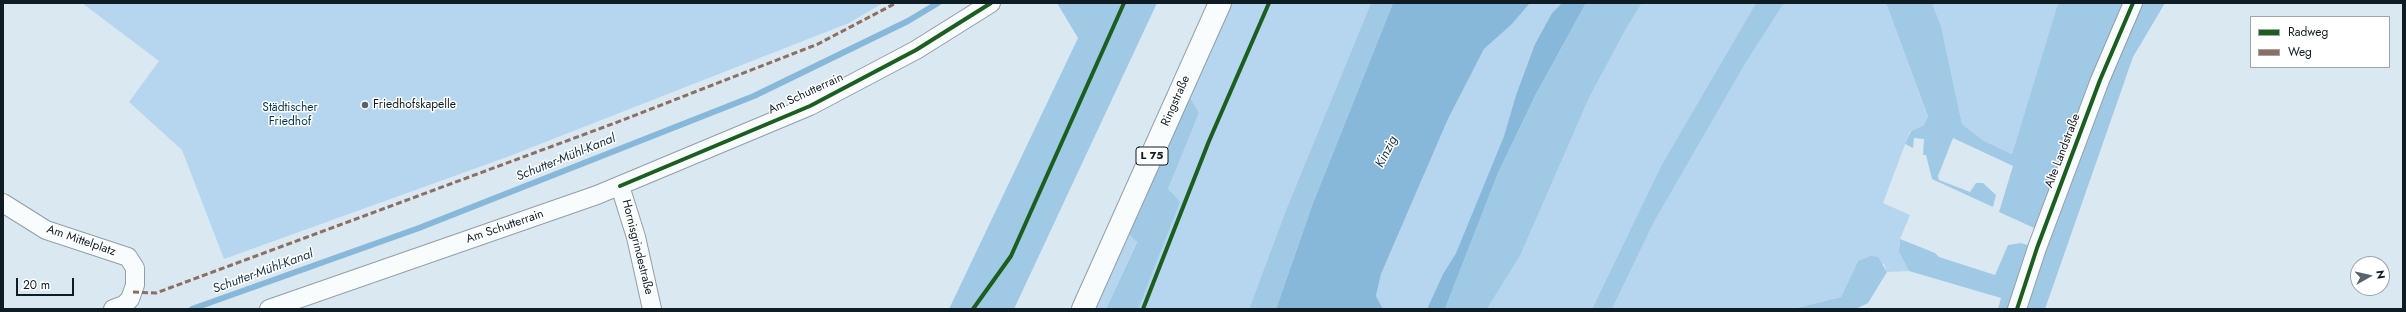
<!DOCTYPE html>
<html>
<head>
<meta charset="utf-8">
<style>
  body { margin:0 }
  #map { position:relative; width:2406px; height:312px; overflow:hidden; background:#dae8f2; font-family:Jost,sans-serif }
  canvas { display:block }
  .frame { position:absolute; inset:0; border:4px solid #101c24; pointer-events:none }
  .legend { position:absolute; left:2250px; top:16px; width:140px; height:52px; box-sizing:border-box; background:#fff; border:1px solid #9fa4a7; margin:0; padding:5px 7px; list-style:none; font-size:12px; color:#101c24 }
  .legend li { display:flex; align-items:center; gap:8px; height:20px }
  .legend b { width:20px; border:1px solid #9fa4a7 }
  .north { position:absolute; left:2350px; top:256px; width:40px; height:40px; box-sizing:border-box; background:#fff; border:1px solid #9fa4a7; border-radius:50%; rotate:82deg; font-size:11px; font-weight:700; line-height:16px; text-align:center; color:#101c24 }
  .north::after { content:''; display:block; margin:auto; width:14px; height:18px; background:#57636c; clip-path:polygon(50% 0,100% 100%,50% 72%,0 100%) }
  .scale { position:absolute; left:16px; top:278px; width:58px; height:18px; box-sizing:border-box; border:2px solid #101c24; border-top:0; padding-left:5px; font-size:12px; line-height:14px; white-space:nowrap; color:#101c24; -webkit-text-stroke:3px #fff; paint-order:stroke }
</style>
</head>
<body>
<div id="map">
<canvas width="2406" height="312"></canvas>
<div class="frame"></div>
<ul class="legend">
<li><b style="height:5px;background:#1b5e20"></b>Radweg</li>
<li><b style="height:5px;background:#8d6e63"></b>Weg</li>
</ul>
<div class="north">N</div>
<div class="scale">20 m</div>
</div>
<script>
const ctx = document.querySelector('canvas').getContext('2d');
ctx.lineJoin = 'round';
function fill(path, color) {
  ctx.fillStyle = color;
  ctx.fill(path, 'evenodd');
}
function shape(rows) {
  const path = new Path2D();
  for (const r of rows) {
    path.moveTo(r[0], r[1]);
    for (let i = 2; i < r.length; i += 2) path.lineTo(r[i], r[i + 1]);
  }
  return path;
}
function trace(path, color, width, dash) {
  ctx.strokeStyle = color;
  ctx.lineWidth = width;
  ctx.lineCap = dash ? 'butt' : 'round';
  ctx.setLineDash(dash || []);
  ctx.stroke(path);
}
function write(font, color, halo, rows, align = 'center') {
  ctx.font = font + ' Jost,sans-serif';
  ctx.lineWidth = 3;
  ctx.setLineDash([]);
  ctx.textBaseline = 'middle';
  ctx.strokeStyle = halo;
  ctx.fillStyle = color;
  for (const [text, x, y, turn = 0] of rows) {
    ctx.save();
    ctx.translate(x, y);
    ctx.rotate((+turn || 0) * Math.PI / 180);
    ctx.textAlign = isNaN(turn) ? turn : align;
    if (halo) ctx.strokeText(text, 0, 0);
    ctx.fillText(text, 0, 0);
    ctx.restore();
  }
}
const green = shape([
  [82,3,883,3,849,23,507,157,224,259,182,150,129,102,159,61],
  [1232,3,1371,3,1286,210,1249,309,1138,309,1168,189,1199,113,1189,96],
  [1530,3,1562,3,1552,13,1535,44,1516,95,1504,136,1456,253,1443,274,1427,309,1383,309,1376,296,1381,274,1448,119,1484,49,1512,24],
  [1642,3,1756,3,1661,166,1592,309,1487,309,1520,256,1589,98,1627,27],
  [1784,3,1886,3,1928,118,1924,125,1910,131,1883,203,1910,215,1900,239,1899,252,1909,271,1887,272,1884,264,1858,261,1841,297,1792,309,1612,309,1654,222,1745,64],
  [1932,3,2058,3,2012,154,1984,141,1962,124,1941,26],
  [1129,234,1137,241,1106,309,1095,309]
]);
const forest = shape([
  [1057,3,1157,3,1014,309,949,309,1078,38],
  [1371,3,1393,3,1313,203,1276,309,1249,309,1286,210],
  [1586,3,1642,3,1627,27,1589,98,1520,256,1487,309,1445,309,1498,173,1536,94],
  [1756,3,1784,3,1745,64,1654,222,1612,309,1592,309,1661,166],
  [1886,3,1932,3,1941,26,1962,124,1984,141,2012,154,2058,3,2165,3,2133,57,2045,309,1998,309,2001,298,1909,271,1899,252,1900,239,1935,253,1939,257,1995,275,2008,245,2021,243,2037,248,2043,232,1999,212,2013,166,1953,138,1938,176,1939,180,1970,192,1976,183,1983,183,1996,195,1993,207,1932,179,1926,155,1923,155,1924,139,1914,138,1913,148,1905,144,1911,131,1924,125,1928,117],
  [1189,96,1199,113,1168,189,1180,202,1138,309,1106,309,1137,242,1129,234],
  [1871,256,1878,257,1887,272,1868,303,1856,309,1792,309,1841,297,1858,261]
]);
const water = shape([
  [1393,3,1530,3,1512,24,1484,49,1448,119,1381,274,1376,296,1383,309,1276,309,1313,203],
  [1562,3,1586,3,1536,94,1498,173,1445,309,1427,309,1443,274,1456,253,1504,136,1516,95,1535,44,1552,13]
]);
const stream = shape([
  [192,309,419,228,754,96,908,21,938,3]
]);
const minor = shape([
  [620,186,636,237,652,309],
  [3,203,46,230,128,257,135,268,135,285,130,299,124,305,113,309],
  [269,309,597,195,810,106,916,50,991,3],
  [2017,309,2037,248,2100,80,2133,3]
]);
const primary = shape([
  [1083,309,1220,3]
]);
const quiet = shape([
  [133,292,156,293,615,123,818,44,896,3]
]);
const cycleway = shape([
  [620,186,810,106,916,50,991,3],
  [973,309,1011,256,1124,3],
  [1143,309,1209,141,1269,3],
  [2017,309,2037,248,2100,80,2133,3]
]);
const markers = [
  [365,105,4,"#57636c"]
];
const shields = [
  [1152,156,32]
];
const shieldNames = [
  ["L 75",1152,156]
];
const streetNames = [
  ["Am Schutterrain",806,94,-25],
  ["Ringstraße",1176,101,-66],
  ["Alte Landstraße",2063,151,-69],
  ["Am Schutterrain",505,227,-19],
  ["Am Mittelplatz",81,241,19],
  ["Hornisgrindestraße",637,247,76]
];
const poiNames = [
  ["Friedhofskapelle",373,105]
];
const parkNames = [
  ["Städtischer",290,108],
  ["Friedhof",290,122]
];
const waterNames = [
  ["Kinzig",1387,152,-63],
  ["Schutter-Mühl-Kanal",566,158,-22],
  ["Schutter-Mühl-Kanal",263,272,-20]
];
fill(green, '#b5d6ee');
fill(forest, '#a0c9e5');
fill(water, '#87b8d9');
trace(stream, '#87b8d9', 6);
trace(minor, '#919ea6', 20);
trace(primary, '#919ea6', 24);
trace(minor, '#f9fcfd', 18);
trace(primary, '#f9fcfd', 22);
trace(quiet, '#8d6e63', 3, [6, 3]);
trace(cycleway, '#1b5e20', 4);
for (const [x, y, r, color] of markers) {
  const dot = new Path2D();
  dot.arc(x, y, r, 0, 2 * Math.PI);
  ctx.fillStyle = color;
  ctx.fill(dot);
  trace(dot, '#fff', 1.5);
}
for (const [x, y, w] of shields) {
  const box = new Path2D();
  box.roundRect(x - w / 2, y - 9, w, 18, 3);
  ctx.fillStyle = '#fff';
  ctx.fill(box);
  trace(box, '#101c24', 1);
}
write('bold 11px', '#101c24', null, shieldNames);
write('12px', '#101c24', '#fff', streetNames);
write('12px', '#101c24', '#fff', poiNames, 'left');
write('12px', '#003551', '#fff', parkNames);
write('italic 13px', '#163345', '#fff', waterNames);
</script>
</body>
</html>
